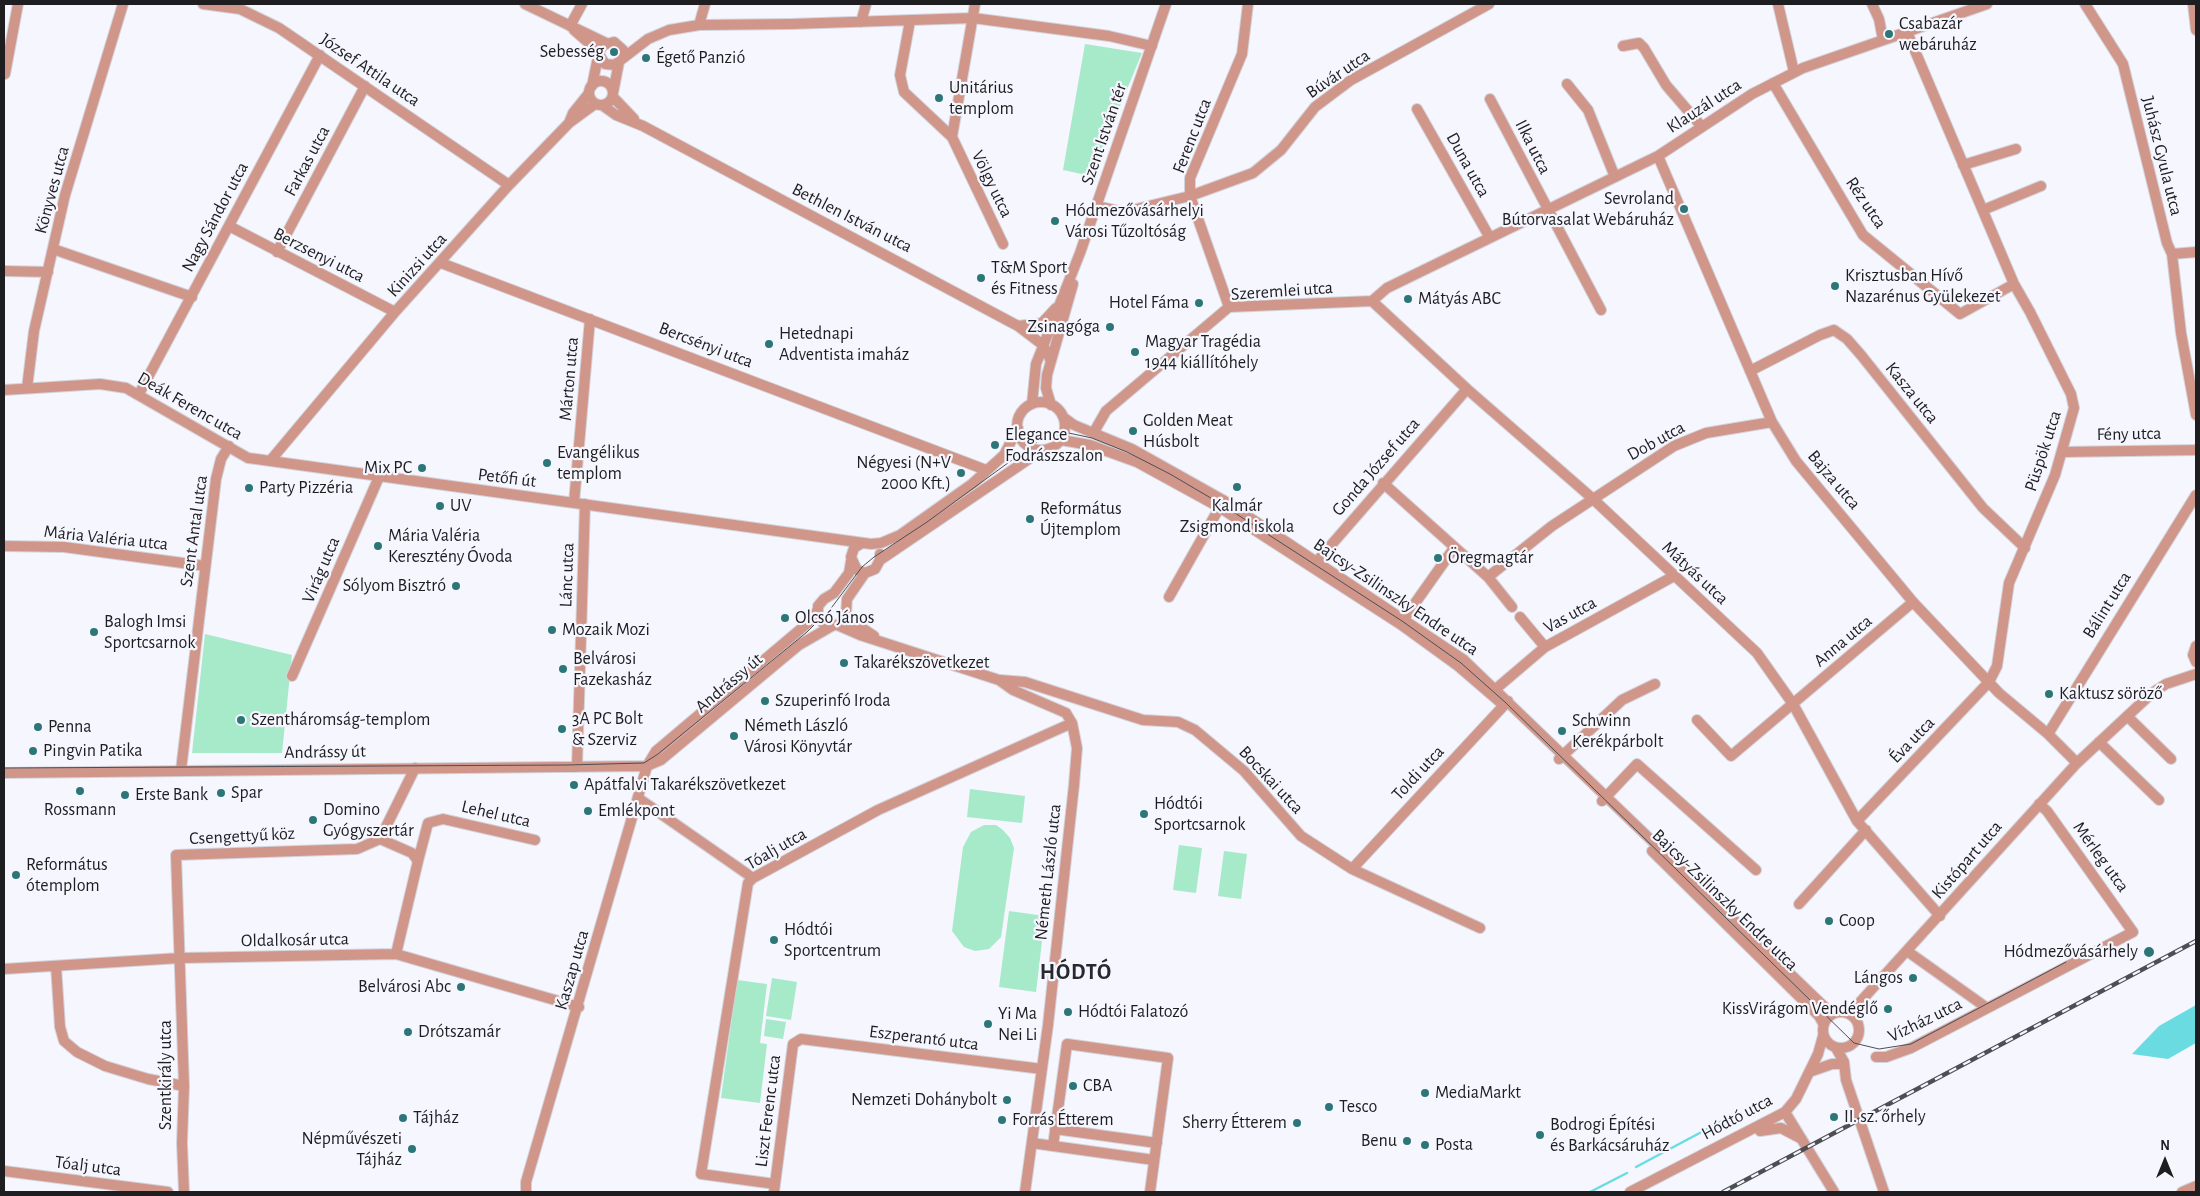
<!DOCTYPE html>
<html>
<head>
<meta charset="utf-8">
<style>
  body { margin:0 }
  #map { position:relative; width:2200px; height:1196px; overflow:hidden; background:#f5f6fe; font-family:"Alegreya Sans",sans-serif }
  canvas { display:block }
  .frame { position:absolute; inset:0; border:5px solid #1e1e21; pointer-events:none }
  .north { position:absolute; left:2140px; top:1136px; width:50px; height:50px; -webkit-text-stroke:4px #f5f6fe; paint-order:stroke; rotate:0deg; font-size:14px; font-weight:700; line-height:20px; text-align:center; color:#1e1e21 }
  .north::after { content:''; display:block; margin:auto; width:18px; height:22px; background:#1e1e21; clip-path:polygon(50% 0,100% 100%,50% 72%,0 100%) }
</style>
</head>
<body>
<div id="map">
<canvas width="2200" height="1196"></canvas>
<div class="frame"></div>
<div class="north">N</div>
</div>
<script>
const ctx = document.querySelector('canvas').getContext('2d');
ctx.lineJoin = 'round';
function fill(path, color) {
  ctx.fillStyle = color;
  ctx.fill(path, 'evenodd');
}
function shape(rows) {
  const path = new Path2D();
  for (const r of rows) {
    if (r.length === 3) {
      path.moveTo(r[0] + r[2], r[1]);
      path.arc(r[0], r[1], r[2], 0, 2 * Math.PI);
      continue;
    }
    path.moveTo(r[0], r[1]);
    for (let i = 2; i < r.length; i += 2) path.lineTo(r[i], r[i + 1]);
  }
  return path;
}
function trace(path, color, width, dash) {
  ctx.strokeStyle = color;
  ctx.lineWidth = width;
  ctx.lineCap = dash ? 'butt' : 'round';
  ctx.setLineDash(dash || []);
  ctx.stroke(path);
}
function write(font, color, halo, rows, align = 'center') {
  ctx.font = font + ' "Alegreya Sans",sans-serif';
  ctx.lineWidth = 4.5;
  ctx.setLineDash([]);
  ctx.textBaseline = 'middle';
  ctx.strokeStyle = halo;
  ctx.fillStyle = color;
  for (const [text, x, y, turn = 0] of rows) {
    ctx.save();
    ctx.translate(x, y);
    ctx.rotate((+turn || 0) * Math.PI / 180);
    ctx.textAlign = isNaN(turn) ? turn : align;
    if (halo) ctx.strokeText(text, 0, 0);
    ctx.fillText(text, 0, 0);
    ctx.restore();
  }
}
const green = shape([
  [1085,44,1142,53,1091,176,1063,170],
  [205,634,292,655,282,753,192,753],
  [970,789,1025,796,1022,823,967,817],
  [984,825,996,825,1003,830,1010,838,1014,848,1001,937,989,949,975,951,964,947,952,931,963,847,971,832],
  [1179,845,1202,848,1196,893,1173,890],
  [1224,851,1247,854,1241,899,1218,896],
  [1009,911,1045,916,1036,992,999,987],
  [772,978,797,982,791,1020,766,1016],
  [737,980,767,984,760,1043,767,1044,760,1103,721,1098],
  [766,1019,786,1022,783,1039,764,1036]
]);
const water = shape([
  [2196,1005,2196,1043,2168,1059,2132,1054,2159,1026]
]);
const stream = shape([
  [1636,1167,1724,1120],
  [1590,1192,1627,1173]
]);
const minor = shape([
  [203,4,240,9,279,28,509,185],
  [525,4,606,43],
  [1778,4,1794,72],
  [1872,4,1879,19,1883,40],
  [2085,4,2123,64,2167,243,2172,254,2181,333,2196,415],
  [2193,4,2196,30],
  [910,21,900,75,904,92,952,137,1003,244],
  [861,22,866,4],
  [699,25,705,4],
  [570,26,582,4],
  [574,30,599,52],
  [1623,46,1639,43,1644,48,1666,85,1702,127],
  [622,59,648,39,669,30,699,25,791,24,973,18,1109,36,1152,46],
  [5,74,18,4],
  [601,93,12],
  [1773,83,1863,235,1960,314,2014,284],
  [1567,84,1588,110,1615,177],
  [592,86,599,52,603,45,614,42,623,50,622,59,615,65,605,64,600,56],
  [613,93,619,62],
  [613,97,634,119],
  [1490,99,1601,310],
  [602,105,616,115,643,126,1018,326,1043,345,1050,359],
  [1417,109,1490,238],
  [569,123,595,104],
  [952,137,975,4],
  [1658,156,1772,422,1796,461,1913,602,1999,693,2048,734,2077,763],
  [1963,165,2016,149],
  [1096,206,1124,212,1190,196,1253,173,1281,150,1315,107,1351,80,1489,4],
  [1983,210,2041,186],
  [229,226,395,312],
  [53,249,192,297],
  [277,252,365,86],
  [2172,254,2196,252],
  [441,263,986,470],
  [4,271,48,272],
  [1372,301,1467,389,1592,498,1757,653,1793,704,1857,821,1940,916],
  [1372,301,1387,288,1658,156,1752,94,1803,68,1987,4],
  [1229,307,1190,196,1190,178,1242,54,1248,4],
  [1018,326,1042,323,1056,308],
  [1750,371,1820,335,1834,330,1847,339,1861,355,1983,508,2025,548],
  [27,388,34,331,65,195,123,4],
  [4,390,100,384,126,388,248,458,256,459,871,544,881,543,900,535,972,484,1004,455,1018,428],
  [139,394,320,55],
  [1041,426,24],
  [1032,404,1036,364,1080,253,1166,4],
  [1051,405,1046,388,1047,375,1073,284],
  [1063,417,1074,425,1132,449,1223,500,1464,660,1832,1014],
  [1094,432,1106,411,1229,307,1372,301],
  [1061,440,1090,445,1137,462,1219,507,1400,624,1458,666,1501,703],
  [2062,452,2196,450],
  [270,461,395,312,509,185,569,123,573,113,589,93],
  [1383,483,1488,577,1512,607],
  [574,503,590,319],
  [862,543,854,548,851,557,857,570,865,573,875,569,880,560,880,554],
  [4,546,64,547,205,566],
  [880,560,1042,450],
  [851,561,849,573,834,593,824,599,818,606,818,615,823,623,832,626,842,623,846,614,847,599,865,573],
  [1312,567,1467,389],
  [1488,577,1552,526,1674,446,1706,433,1772,422],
  [1169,597,1222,503],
  [846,614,853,622,874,636],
  [1520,617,1545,647],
  [1401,623,1454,548],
  [837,625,860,635,999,680,1013,690,1066,713,1072,723,1077,748,1074,785,1048,1025,1025,1192],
  [2196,646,2193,655,2196,662],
  [292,676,379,477],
  [1000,680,1025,682,1143,720,1178,722,1195,730,1244,771,1301,836,1352,869,1480,928],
  [1491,693,1545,647,1674,576],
  [2127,716,2171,759],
  [1697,720,1731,756,1913,602],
  [2048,734,2196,495],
  [2099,742,2159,800],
  [1559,759,1622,700,1655,684],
  [577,767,585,504],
  [181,770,216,479,221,459,229,446],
  [4,773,647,766,661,760,799,645,832,626],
  [638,798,753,878],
  [1602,801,1637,764,1756,870],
  [1857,821,1989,682,1997,666,2009,583,2055,475,2074,408,2071,394,2030,312,2014,284,1907,32],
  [1652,851,1819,1016,1823,1023],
  [418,861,428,823,443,819,535,840],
  [1352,869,1508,701],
  [1799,904,1866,830],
  [1907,951,1987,1008],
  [396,954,418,861,412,853,380,839,415,768],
  [56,966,60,1027,64,1041,77,1052,105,1066,148,1079,184,1086],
  [4,969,180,958,396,954,579,1007],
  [1841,1030,18],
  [1855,1018,1861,1001,2077,763,2152,693,2166,684,2196,674],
  [1836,1048,1844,1062,1846,1080,1884,1192],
  [1876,1057,1886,1057,1911,1048,2133,932,2047,811,2039,804],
  [1809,1072,1832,1064,1844,1064],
  [1785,1112,1834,1192],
  [1055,1129,1157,1143],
  [1760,1131,1781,1128,1800,1138],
  [1032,1143,1053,1146,1067,1044,1168,1058,1150,1192],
  [1053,1146,1154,1160],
  [4,1171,168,1192],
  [775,1184,701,1174,748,883,753,878,878,810,1072,723],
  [184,1192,182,1143,184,1086,176,855,357,849,380,839],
  [526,1192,526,1182,647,766,656,751,809,622,817,611],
  [774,1192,793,1044,801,1039,1042,1069],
  [1630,1192,1785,1112,1796,1099,1818,1054,1823,1036],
  [2182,1192,2196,1186]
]);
const tram = shape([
  [4,768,567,765,644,763,658,754,807,632,832,607,862,567,874,557,927,522,1038,441,1064,432,1092,438,1127,452,1170,474,1221,504,1402,621,1461,663,1506,703,1854,1043,1879,1049,1911,1044,2066,962]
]);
const rail = shape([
  [1723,1192,2196,941]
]);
const markers = [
  [1889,34,5,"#2c7678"],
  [614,52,5,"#2c7678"],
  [646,58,5,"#2c7678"],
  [939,98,5,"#2c7678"],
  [1684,209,5,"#2c7678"],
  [1055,221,5,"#2c7678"],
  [981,278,5,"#2c7678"],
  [1835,286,5,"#2c7678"],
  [1408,299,5,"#2c7678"],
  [1199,303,5,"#2c7678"],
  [1110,327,5,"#2c7678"],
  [769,344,5,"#2c7678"],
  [1135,352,5,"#2c7678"],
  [1133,431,5,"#2c7678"],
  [995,445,5,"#2c7678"],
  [547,463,5,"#2c7678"],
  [422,468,5,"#2c7678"],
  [961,473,5,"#2c7678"],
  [1237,487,5,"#2c7678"],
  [249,488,5,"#2c7678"],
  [440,506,5,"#2c7678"],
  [1030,519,5,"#2c7678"],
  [378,546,5,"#2c7678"],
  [1438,558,5,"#2c7678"],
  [456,586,5,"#2c7678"],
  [785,618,5,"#2c7678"],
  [552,630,5,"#2c7678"],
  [94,632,5,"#2c7678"],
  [844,663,5,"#2c7678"],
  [563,669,5,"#2c7678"],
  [2049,694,5,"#2c7678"],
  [765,701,5,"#2c7678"],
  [241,720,5,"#2c7678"],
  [38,727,5,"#2c7678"],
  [562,729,5,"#2c7678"],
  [1562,731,5,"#2c7678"],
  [734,736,5,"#2c7678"],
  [33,751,5,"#2c7678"],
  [574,785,5,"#2c7678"],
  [80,791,5,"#2c7678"],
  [221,793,5,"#2c7678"],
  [125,795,5,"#2c7678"],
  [588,811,5,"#2c7678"],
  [1144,814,5,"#2c7678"],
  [313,820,5,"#2c7678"],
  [16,875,5,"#2c7678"],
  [1829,921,5,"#2c7678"],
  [774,940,5,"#2c7678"],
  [2149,952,6,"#2c7678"],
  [1913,978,5,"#2c7678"],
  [461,987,5,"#2c7678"],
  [1888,1009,5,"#2c7678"],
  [1068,1012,5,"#2c7678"],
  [988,1024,5,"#2c7678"],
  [408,1032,5,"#2c7678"],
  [1073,1086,5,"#2c7678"],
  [1425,1093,5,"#2c7678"],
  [1007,1100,5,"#2c7678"],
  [1329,1107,5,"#2c7678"],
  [1834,1117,5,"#2c7678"],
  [403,1118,5,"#2c7678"],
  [1002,1120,5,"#2c7678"],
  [1297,1123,5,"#2c7678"],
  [1540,1135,5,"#2c7678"],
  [1407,1141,5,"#2c7678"],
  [1425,1145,5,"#2c7678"],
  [412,1149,5,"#2c7678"]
];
const poiNames = [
  ["Csabazár",1899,24],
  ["webáruház",1899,45],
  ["Sebesség",604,52,"right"],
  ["Égető Panzió",656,58],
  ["Unitárius",949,88],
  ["templom",949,109],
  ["Sevroland",1674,199,"right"],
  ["Bútorvasalat Webáruház",1674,220,"right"],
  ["Hódmezővásárhelyi",1065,211],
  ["Városi Tűzoltóság",1065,232],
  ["T&M Sport",991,268],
  ["és Fitness",991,289],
  ["Krisztusban Hívő",1845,276],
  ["Nazarénus Gyülekezet",1845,297],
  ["Mátyás ABC",1418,299],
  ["Hotel Fáma",1189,303,"right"],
  ["Zsinagóga",1100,327,"right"],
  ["Hetednapi",779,334],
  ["Adventista imaház",779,355],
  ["Magyar Tragédia",1145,342],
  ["1944 kiállítóhely",1145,363],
  ["Golden Meat",1143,421],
  ["Húsbolt",1143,442],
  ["Elegance",1005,435],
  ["Fodrászszalon",1005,456],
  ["Evangélikus",557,453],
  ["templom",557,474],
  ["Négyesi (N+V",951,463,"right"],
  ["2000 Kft.)",951,484,"right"],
  ["Mix PC",412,468,"right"],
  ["Party Pizzéria",259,488],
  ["UV",450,506],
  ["Kalmár",1237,506,"center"],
  ["Zsigmond iskola",1237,527,"center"],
  ["Református",1040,509],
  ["Újtemplom",1040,530],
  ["Mária Valéria",388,536],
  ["Keresztény Óvoda",388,557],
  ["Öregmagtár",1448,558],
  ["Sólyom Bisztró",446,586,"right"],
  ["Olcsó János",795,618],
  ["Balogh Imsi",104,622],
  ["Sportcsarnok",104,643],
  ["Mozaik Mozi",562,630],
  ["Belvárosi",573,659],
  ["Fazekasház",573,680],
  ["Takarékszövetkezet",854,663],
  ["Kaktusz söröző",2059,694],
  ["Szuperinfó Iroda",775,701],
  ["3A PC Bolt",572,719],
  ["& Szerviz",572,740],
  ["Szentháromság-templom",251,720],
  ["Schwinn",1572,721],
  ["Kerékpárbolt",1572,742],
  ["Németh László",744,726],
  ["Városi Könyvtár",744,747],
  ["Penna",48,727],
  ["Pingvin Patika",43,751],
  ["Apátfalvi Takarékszövetkezet",584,785],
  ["Spar",231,793],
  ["Erste Bank",135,795],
  ["Hódtói",1154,804],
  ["Sportcsarnok",1154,825],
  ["Rossmann",80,810,"center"],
  ["Domino",323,810],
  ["Gyógyszertár",323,831],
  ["Emlékpont",598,811],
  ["Református",26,865],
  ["ótemplom",26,886],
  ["Coop",1839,921],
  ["Hódtói",784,930],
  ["Sportcentrum",784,951],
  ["Hódmezővásárhely",2138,952,"right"],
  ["Lángos",1903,978,"right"],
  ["Belvárosi Abc",451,987,"right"],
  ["KissVirágom Vendéglő",1878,1009,"right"],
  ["Hódtói Falatozó",1078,1012],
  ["Yi Ma",998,1014],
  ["Nei Li",998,1035],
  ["Drótszamár",418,1032],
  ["CBA",1083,1086],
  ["MediaMarkt",1435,1093],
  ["Nemzeti Dohánybolt",997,1100,"right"],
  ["Tesco",1339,1107],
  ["II. sz. őrhely",1844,1117],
  ["Tájház",413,1118],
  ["Forrás Étterem",1012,1120],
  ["Sherry Étterem",1287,1123,"right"],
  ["Bodrogi Építési",1550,1125],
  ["és Barkácsáruház",1550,1146],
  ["Népművészeti",402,1139,"right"],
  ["Tájház",402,1160,"right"],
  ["Benu",1397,1141,"right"],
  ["Posta",1435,1145]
];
const streetNames = [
  ["József Attila utca",370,70,34],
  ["Búvár utca",1338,74,-34],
  ["Klauzál utca",1704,106,-33],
  ["Szent István tér",1104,134,-71],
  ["Ferenc utca",1192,136,-69],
  ["Ilka utca",1533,147,63],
  ["Juhász Gyula utca",2162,156,76],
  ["Farkas utca",307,161,-62],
  ["Duna utca",1468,165,61],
  ["Völgy utca",992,184,64],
  ["Könyves utca",52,190,-75],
  ["Réz utca",1866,203,56],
  ["Nagy Sándor utca",215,217,-62],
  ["Bethlen István utca",852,218,27],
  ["Berzsenyi utca",319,255,27],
  ["Kinizsi utca",417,265,-48],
  ["Szeremlei utca",1282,291,-4],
  ["Bercsényi utca",706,345,21],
  ["Márton utca",569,379,-85],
  ["Kasza utca",1912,393,51],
  ["Deák Ferenc utca",190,406,30],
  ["Fény utca",2129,434,-1],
  ["Dob utca",1656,441,-29],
  ["Püspök utca",2043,451,-72],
  ["Gonda József utca",1376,467,-49],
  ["Petőfi út",507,478,7],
  ["Bajza utca",1834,480,50],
  ["Szent Antal utca",194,531,-82],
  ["Mária Valéria utca",106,538,6],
  ["Virág utca",321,570,-67],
  ["Mátyás utca",1695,573,43],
  ["Lánc utca",567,575,-88],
  ["Bajcsy-Zsilinszky Endre utca",1396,597,34],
  ["Bálint utca",2107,605,-58],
  ["Vas utca",1570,615,-29],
  ["Anna utca",1843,641,-40],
  ["Andrássy út",729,683,-40],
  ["Éva utca",1912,740,-46],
  ["Andrássy út",325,752,-1],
  ["Toldi utca",1418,773,-47],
  ["Bocskai utca",1271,780,47],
  ["Lehel utca",496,814,13],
  ["Csengettyű köz",242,836,-3],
  ["Tóalj utca",776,849,-30],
  ["Mérleg utca",2101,857,54],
  ["Kistópart utca",1967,860,-49],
  ["Németh László utca",1048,872,-84],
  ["Bajcsy-Zsilinszky Endre utca",1725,900,44],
  ["Oldalkosár utca",295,940,-1],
  ["Kaszap utca",572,970,-74],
  ["Vízház utca",1925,1020,-26],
  ["Eszperantó utca",924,1038,7],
  ["Szentkirály utca",166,1075,-90],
  ["Liszt Ferenc utca",768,1111,-83],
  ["Hódtó utca",1737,1117,-28],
  ["Tóalj utca",88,1166,7]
];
const districtNames = [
  ["HÓDTÓ",1076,972]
];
fill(green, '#a7eaca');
fill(water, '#6adce1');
trace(stream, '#6adce1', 2.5);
trace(minor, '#d3d3db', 12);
trace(minor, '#d1968a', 10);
trace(tram, '#4e4f53', 1);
trace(rail, '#4e4f53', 4.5);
trace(rail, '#f5f6fe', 2.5, [8]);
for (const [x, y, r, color] of markers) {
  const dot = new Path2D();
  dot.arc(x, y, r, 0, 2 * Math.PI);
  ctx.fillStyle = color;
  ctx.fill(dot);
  trace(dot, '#f5f6fe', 2);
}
write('18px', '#1e1e21', '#f5f6fe', poiNames, 'left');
write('18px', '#1e1e21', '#f5f6fe', streetNames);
ctx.letterSpacing = '1px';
write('bold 22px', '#28282f', '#f5f6fe', districtNames);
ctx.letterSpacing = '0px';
</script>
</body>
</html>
